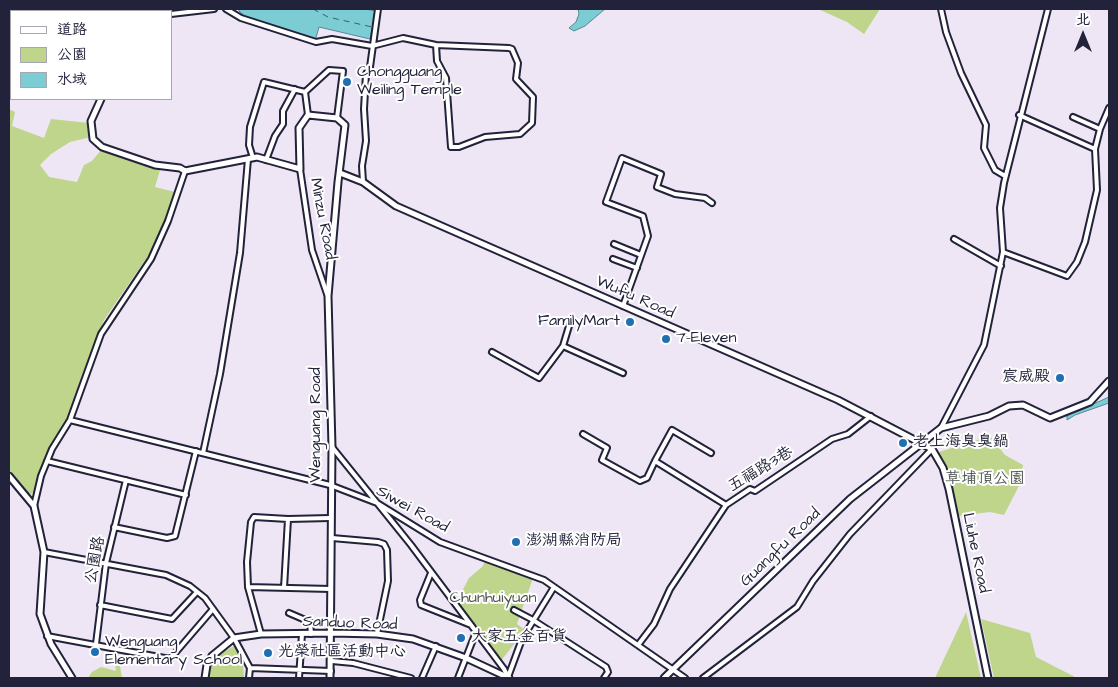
<!DOCTYPE html>
<html>
<head>
<meta charset="utf-8">
<style>
  body { margin:0 }
  #map { position:relative; width:1118px; height:687px; overflow:hidden; background:#eee6f4; font-family:"Architects Daughter","LXGW WenKai TC",sans-serif }
  canvas { display:block }
  .frame { position:absolute; inset:0; border:10px solid #22223b; pointer-events:none }
  .legend { position:absolute; left:10px; top:10px; width:162px; height:90px; box-sizing:border-box; background:#fff; border:1px solid #a7a7b1; margin:0; padding:6px 9px; list-style:none; font-size:15px; color:#22223b }
  .legend li { display:flex; align-items:center; gap:10px; height:25px }
  .legend b { width:25px; border:1px solid #a7a7b1 }
  .north { position:absolute; left:1058px; top:10px; width:50px; height:50px; -webkit-text-stroke:4px #fff; paint-order:stroke; rotate:0deg; font-size:14px; font-weight:700; line-height:20px; text-align:center; color:#22223b }
  .north::after { content:''; display:block; margin:auto; width:18px; height:22px; background:#22223b; clip-path:polygon(50% 0,100% 100%,50% 72%,0 100%) }
</style>
</head>
<body>
<div id="map">
<canvas width="1118" height="687"></canvas>
<div class="frame"></div>
<ul class="legend">
<li><b style="height:6px;background:#fff"></b>道路</li>
<li><b style="height:14px;background:#bed58b"></b>公園</li>
<li><b style="height:14px;background:#7bccd3"></b>水域</li>
</ul>
<div class="north">北</div>
</div>
<script>
const ctx = document.querySelector('canvas').getContext('2d');
ctx.lineJoin = 'round';
function fill(path, color) {
  ctx.fillStyle = color;
  ctx.fill(path, 'evenodd');
}
function shape(rows) {
  const path = new Path2D();
  for (const r of rows) {
    path.moveTo(r[0], r[1]);
    for (let i = 2; i < r.length; i += 2) path.lineTo(r[i], r[i + 1]);
  }
  return path;
}
function trace(path, color, width, dash) {
  ctx.strokeStyle = color;
  ctx.lineWidth = width;
  ctx.lineCap = dash ? 'butt' : 'round';
  ctx.setLineDash(dash || []);
  ctx.stroke(path);
}
function write(font, color, halo, rows, align = 'center') {
  ctx.font = font + ' "Architects Daughter","LXGW WenKai TC",sans-serif';
  ctx.lineWidth = 4;
  ctx.setLineDash([]);
  ctx.textBaseline = 'middle';
  ctx.strokeStyle = halo;
  ctx.fillStyle = color;
  for (const [text, x, y, turn = 0] of rows) {
    ctx.save();
    ctx.translate(x, y);
    ctx.rotate((+turn || 0) * Math.PI / 180);
    ctx.textAlign = isNaN(turn) ? turn : align;
    if (halo) ctx.strokeText(text, 0, 0);
    ctx.fillText(text, 0, 0);
    ctx.restore();
  }
}
const green = shape([
  [818,9,880,9,864,34,847,22],
  [9,109,15,112,12,126,44,138,51,119,89,123,91,137,70,142,51,154,40,165,49,177,77,182,84,165,92,161,101,150,157,166,167,167,160,170,155,187,179,193,170,224,104,320,68,420,49,448,35,492,29,495,9,469],
  [990,436,1005,455,1023,465,1020,484,1004,515,990,512,958,516,948,472,939,452],
  [486,560,533,578,517,624,525,630,500,662,457,601,469,578,482,567],
  [966,612,981,678,935,678],
  [981,619,1030,633,1036,657,1077,678,994,678],
  [236,645,243,664,244,678,207,678,212,658],
  [118,653,122,678,88,678,92,672,101,667,116,671,113,654]
]);
const water = shape([
  [9,9,108,9,85,11,11,11,11,19,9,20,9,9],
  [239,9,365,9,376,11,370,39,319,27,315,41,251,21,239,11,239,9],
  [578,9,605,9,585,26,574,31,569,28,576,22,579,14,578,9],
  [1109,397,1109,403,1075,415,1067,420,1067,414,1078,411,1109,397]
]);
const ferry = shape([
  [313,9,328,17,372,27]
]);
const minor = shape([
  [226,9,241,18,316,42,332,39,372,46,403,38,436,45,509,48,512,49,518,63,516,79,533,97,532,123,520,134,485,137,459,147,451,147,446,78,437,61,436,45],
  [941,9,946,32,961,73,986,125,984,148,995,170,1005,176],
  [171,14,214,9],
  [305,92,308,115],
  [1019,115,1095,149],
  [1073,117,1100,129],
  [253,158,249,145,250,127,264,82,305,92,329,70,343,71,337,118],
  [266,160,275,136,283,124,283,111,295,89],
  [300,169,312,250,327,294],
  [363,182,362,166,366,141,364,109,366,74,370,67,378,9],
  [954,239,1001,266],
  [614,244,641,255],
  [1003,252,1067,276,1077,262,1085,242,1097,190,1095,149,1100,129,1109,108],
  [613,259,637,268],
  [623,306,648,236,643,216,606,202,622,158,661,174,657,187,675,194,705,198,712,203],
  [563,346,623,373],
  [492,352,539,378,563,346,569,326],
  [70,420,330,485,377,503,440,542,544,580,685,678],
  [941,428,984,345,1003,252,1000,208,1004,183,1048,9],
  [583,434,607,448,602,460,640,481,647,478,655,461,726,505],
  [332,447,411,545,504,669,508,677],
  [203,453,220,374,240,253,248,159],
  [47,461,186,495],
  [655,461,672,430,711,453],
  [34,506,41,476,52,449,70,420,101,334,151,259,168,221,185,171],
  [114,527,167,538,175,536,196,451],
  [332,538,378,542,384,544,387,550,388,581,377,634],
  [44,552,166,575,190,586,205,598,234,638,250,668,249,678],
  [431,573,420,600,421,605,471,625],
  [248,587,331,589],
  [284,588,288,519],
  [100,605,172,619,197,592],
  [514,610,533,620,606,667,608,672,604,678],
  [289,613,310,622,311,634],
  [261,634,248,587,247,562,251,522,254,517,288,519,330,518],
  [47,636,170,659,213,609],
  [96,644,106,563,126,480],
  [638,645,654,624,670,589,726,505,750,489,755,491,832,439,848,434,871,416],
  [332,661,353,663,411,678],
  [250,668,331,671],
  [508,677,522,639,554,587],
  [299,678,302,634],
  [422,678,436,646],
  [458,678,476,632],
  [703,678,797,607,813,581,850,534,932,449]
]);
const tertiary = shape([
  [9,33,11,33],
  [101,99,91,121,93,139,102,147,155,165,180,168,185,171,257,157,300,169,299,128,308,115,337,118,345,125,338,182,328,296,332,447,330,678],
  [340,173,363,182,396,206,838,400,932,449,943,468,949,489,988,678],
  [9,476,34,506,44,552,40,614,51,644,72,678],
  [205,678,207,665,212,656,234,638,261,634,332,633,377,634,413,639,466,658,509,678],
  [664,678,850,499,941,428,989,416,1009,406,1023,405,1050,418,1090,402,1109,381]
]);
const markers = [
  [347,82,5,"#1f6fb2"],
  [630,322,5,"#1f6fb2"],
  [666,339,5,"#1f6fb2"],
  [1060,378,5,"#1f6fb2"],
  [903,443,5,"#1f6fb2"],
  [516,542,5,"#1f6fb2"],
  [461,638,5,"#1f6fb2"],
  [95,652,5,"#1f6fb2"],
  [268,653,5,"#1f6fb2"]
];
const poiNames = [
  ["Chongguang",357,73],
  ["Weiling Temple",357,91],
  ["FamilyMart",620,322,"right"],
  ["7-Eleven",676,339],
  ["宸威殿",1050,378,"right"],
  ["老上海臭臭鍋",913,443],
  ["澎湖縣消防局",526,542],
  ["大家五金百貨",471,638],
  ["Wenguang",105,643],
  ["Elementary School",105,661],
  ["光榮社區活動中心",278,653]
];
const streetNames = [
  ["Minzu Road",322,219,79],
  ["Wufu Road",635,298,24],
  ["Wenguang Road",317,425,-90],
  ["五福路3巷",761,470,-31],
  ["Siwei Road",412,510,29],
  ["Guangfu Road",781,548,-44],
  ["Liuhe Road",975,553,78],
  ["公園路",96,560,-79],
  ["Sanduo Road",350,624,2]
];
const parkNames = [
  ["草埔頂公園",985,480],
  ["Chunhuiyuan",493,599]
];
fill(green, '#bed58b');
fill(water, '#7bccd3');
trace(water, '#578896', 1);
trace(ferry, '#415e70', 1, [6, 5]);
trace(minor, '#22223b', 8);
trace(tertiary, '#22223b', 9);
trace(minor, '#fff', 4);
trace(tertiary, '#fff', 5);
for (const [x, y, r, color] of markers) {
  const dot = new Path2D();
  dot.arc(x, y, r, 0, 2 * Math.PI);
  ctx.fillStyle = color;
  ctx.fill(dot);
  trace(dot, '#fff', 2);
}
write('16px', '#22223b', '#fff', poiNames, 'left');
write('16px', '#22223b', '#fff', streetNames);
write('16px', '#515853', '#fff', parkNames);
</script>
</body>
</html>
